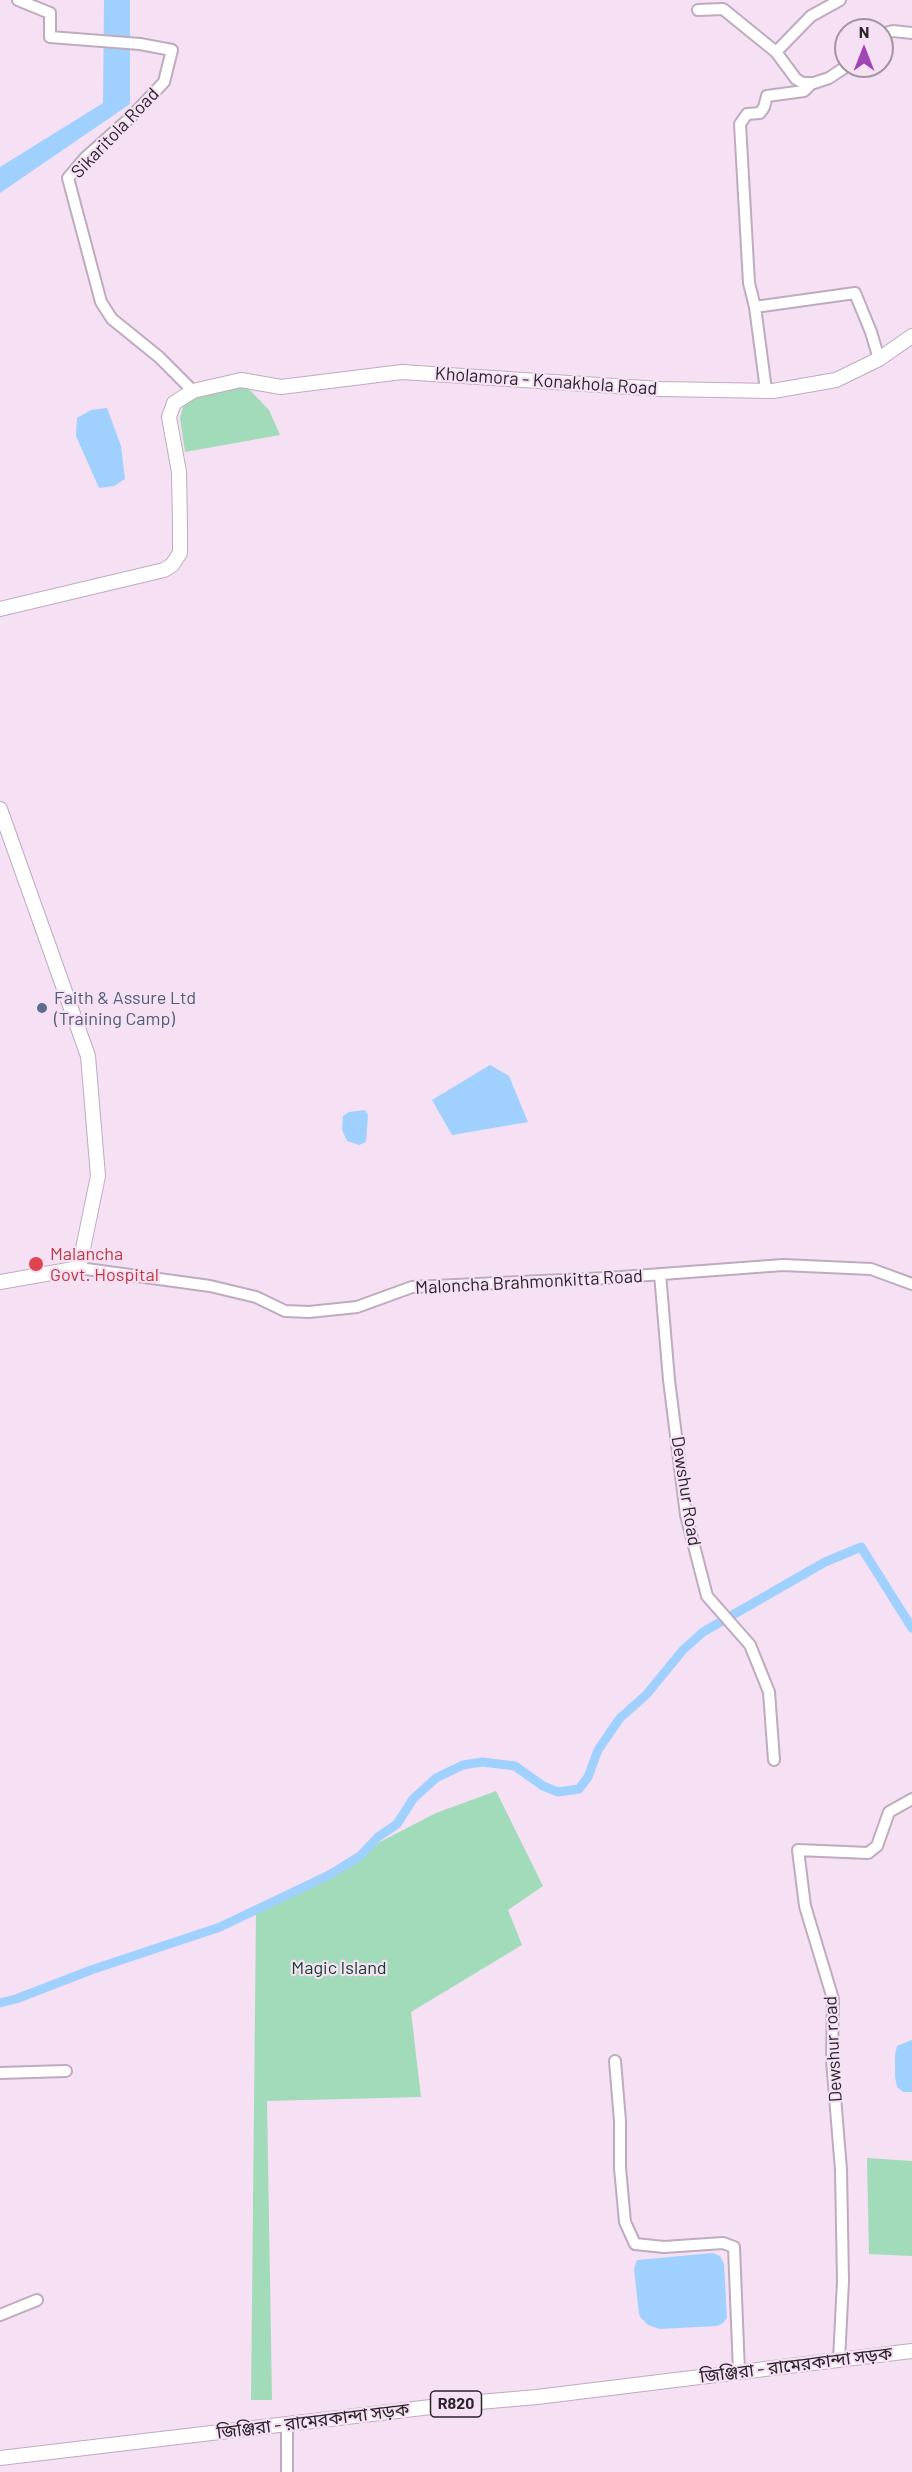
<!DOCTYPE html>
<html>
<head>
<meta charset="utf-8">
<style>
  body { margin:0 }
  #map { position:relative; width:912px; height:2472px; overflow:hidden; background:#f5e0f4; font-family:Barlow,sans-serif }
  canvas { display:block }
  .north { position:absolute; left:834px; top:18px; width:60px; height:60px; box-sizing:border-box; background:#f5e0f4; border:2px solid #a494a3; border-radius:50%; rotate:0deg; font-size:16px; font-weight:700; line-height:24px; text-align:center; color:#2b232a }
  .north::after { content:''; display:block; margin:auto; width:21px; height:27px; background:#9f46b2; clip-path:polygon(50% 0,100% 100%,50% 72%,0 100%) }
</style>
</head>
<body>
<div id="map">
<canvas width="912" height="2472"></canvas>
<div class="north">N</div>
</div>
<script>
const ctx = document.querySelector('canvas').getContext('2d');
ctx.lineJoin = 'round';
function fill(path, color) {
  ctx.fillStyle = color;
  ctx.fill(path, 'evenodd');
}
function shape(rows) {
  const path = new Path2D();
  for (const r of rows) {
    path.moveTo(r[0], r[1]);
    for (let i = 2; i < r.length; i += 2) path.lineTo(r[i], r[i + 1]);
  }
  return path;
}
function trace(path, color, width, dash) {
  ctx.strokeStyle = color;
  ctx.lineWidth = width;
  ctx.lineCap = dash ? 'butt' : 'round';
  ctx.setLineDash(dash || []);
  ctx.stroke(path);
}
function write(font, color, halo, rows, align = 'center') {
  ctx.font = font + ' Barlow,"Noto Sans Bengali",sans-serif';
  ctx.lineWidth = 4.5;
  ctx.setLineDash([]);
  ctx.textBaseline = 'middle';
  ctx.strokeStyle = halo;
  ctx.fillStyle = color;
  for (const [text, x, y, turn = 0] of rows) {
    ctx.save();
    ctx.translate(x, y);
    ctx.rotate((+turn || 0) * Math.PI / 180);
    ctx.textAlign = isNaN(turn) ? turn : align;
    if (halo) ctx.strokeText(text, 0, 0);
    ctx.fillText(text, 0, 0);
    ctx.restore();
  }
}
const green = shape([
  [241,381,269,410,280,435,185,452,180,418,184,404,194,392],
  [496,1791,543,1886,508,1910,522,1945,411,2012,421,2097,267,2101,272,2400,251,2400,256,1912,342,1870,380,1842,436,1813],
  [867,2158,912,2161,912,2256,869,2254]
]);
const water = shape([
  [104,0,130,0,130,104,0,193,0,167,103,103],
  [107,408,121,446,125,479,114,486,99,488,76,436,77,418,91,410],
  [490,1065,509,1076,528,1122,452,1135,432,1100],
  [365,1110,368,1115,366,1142,359,1145,347,1141,342,1130,343,1116,349,1112],
  [912,2040,912,2092,903,2092,897,2087,895,2077,895,2054,897,2046],
  [713,2253,720,2256,724,2264,727,2318,723,2323,717,2326,660,2329,648,2325,641,2318,639,2314,634,2269,637,2260]
]);
const canal = shape([
  [0,2003,16,1999,91,1970,220,1927,329,1875,360,1856,378,1837,397,1824,413,1799,436,1778,463,1765,482,1762,515,1766,543,1786,558,1792,579,1789,588,1777,598,1750,620,1718,646,1695,683,1650,703,1632,825,1562,861,1547,912,1628]
]);
const minor = shape([
  [18,0,50,13,50,37,140,44,172,50,164,82,131,117,85,158,68,178,101,302,112,319,159,357,193,391],
  [698,10,723,9,776,52,796,79,803,83,814,83,829,78,847,66],
  [882,34,893,31,912,33],
  [776,52,811,16,840,0],
  [755,307,749,283,740,124,747,114,760,113,764,107,767,96,804,91,812,83],
  [766,390,755,307,855,293,871,332,879,359],
  [79,1268,210,1286,256,1297,285,1311,309,1312,357,1307,412,1287,608,1278,783,1265,871,1269,912,1284],
  [660,1274,669,1380,686,1515,707,1596,750,1645,769,1692,774,1760],
  [615,2061,620,2121,620,2168,625,2222,635,2244,664,2247,723,2243,734,2247,739,2372],
  [0,2073,66,2071],
  [0,2315,37,2300],
  [839,2360,843,2281,841,2170,832,2060,833,1999,805,1906,798,1850,868,1853,877,1846,889,1812,912,1799],
  [287,2424,287,2472]
]);
const major = shape([
  [0,609,164,570,172,565,180,553,180,526,179,472,169,417,174,403,193,391,241,380,281,387,402,372,660,389,773,391,836,380,879,359,912,336],
  [0,809,88,1056,98,1176,79,1268,0,1282],
  [0,2458,456,2404,537,2397,912,2351]
]);
const markers = [
  [42,1008,6,"#5c6f8a"],
  [36,1264,8,"#e0444e"]
];
const shields = [
  [456,2404,51]
];
const shieldNames = [
  ["R820",456,2404]
];
const streetNames = [
  ["Sikaritola Road",115,133,-46],
  ["Kholamora - Konakhola Road",546,381,4],
  ["Maloncha Brahmonkitta Road",529,1282,-3],
  ["Dewshur Road",686,1491,81],
  ["Dewshur road",833,2049,-93],
  ["জিঞ্জিরা - রামেরকান্দা সড়ক",796,2365,-7],
  ["জিঞ্জিরা - রামেরকান্দা সড়ক",313,2421,-7]
];
const serviceNames = [
  ["Faith & Assure Ltd",54,998],
  ["(Training Camp)",54,1019]
];
const healthNames = [
  ["Malancha",50,1254],
  ["Govt. Hospital",50,1275]
];
const parkNames = [
  ["Magic Island",339,1968]
];
fill(green, '#a2dbb9');
fill(water, '#a0d1fe');
trace(canal, '#a0d1fe', 9);
trace(minor, '#bfabbe', 14);
trace(major, '#bfabbe', 16);
trace(minor, '#fff', 10);
trace(major, '#fff', 14);
for (const [x, y, r, color] of markers) {
  const dot = new Path2D();
  dot.arc(x, y, r, 0, 2 * Math.PI);
  ctx.fillStyle = color;
  ctx.fill(dot);
  trace(dot, '#f5e0f4', 2);
}
for (const [x, y, w] of shields) {
  const box = new Path2D();
  box.roundRect(x - w / 2, y - 13, w, 26, 4.5);
  ctx.fillStyle = '#f5e0f4';
  ctx.fill(box);
  trace(box, '#2b232a', 1.5);
}
write('bold 16px', '#2b232a', null, shieldNames);
write('18px', '#2b232a', '#f5e0f4', streetNames);
write('18px', '#4e5e75', '#f5e0f4', serviceNames, 'left');
write('18px', '#be3a42', '#f5e0f4', healthNames, 'left');
write('18px', '#13432c', '#f5e0f4', parkNames);
</script>
</body>
</html>
